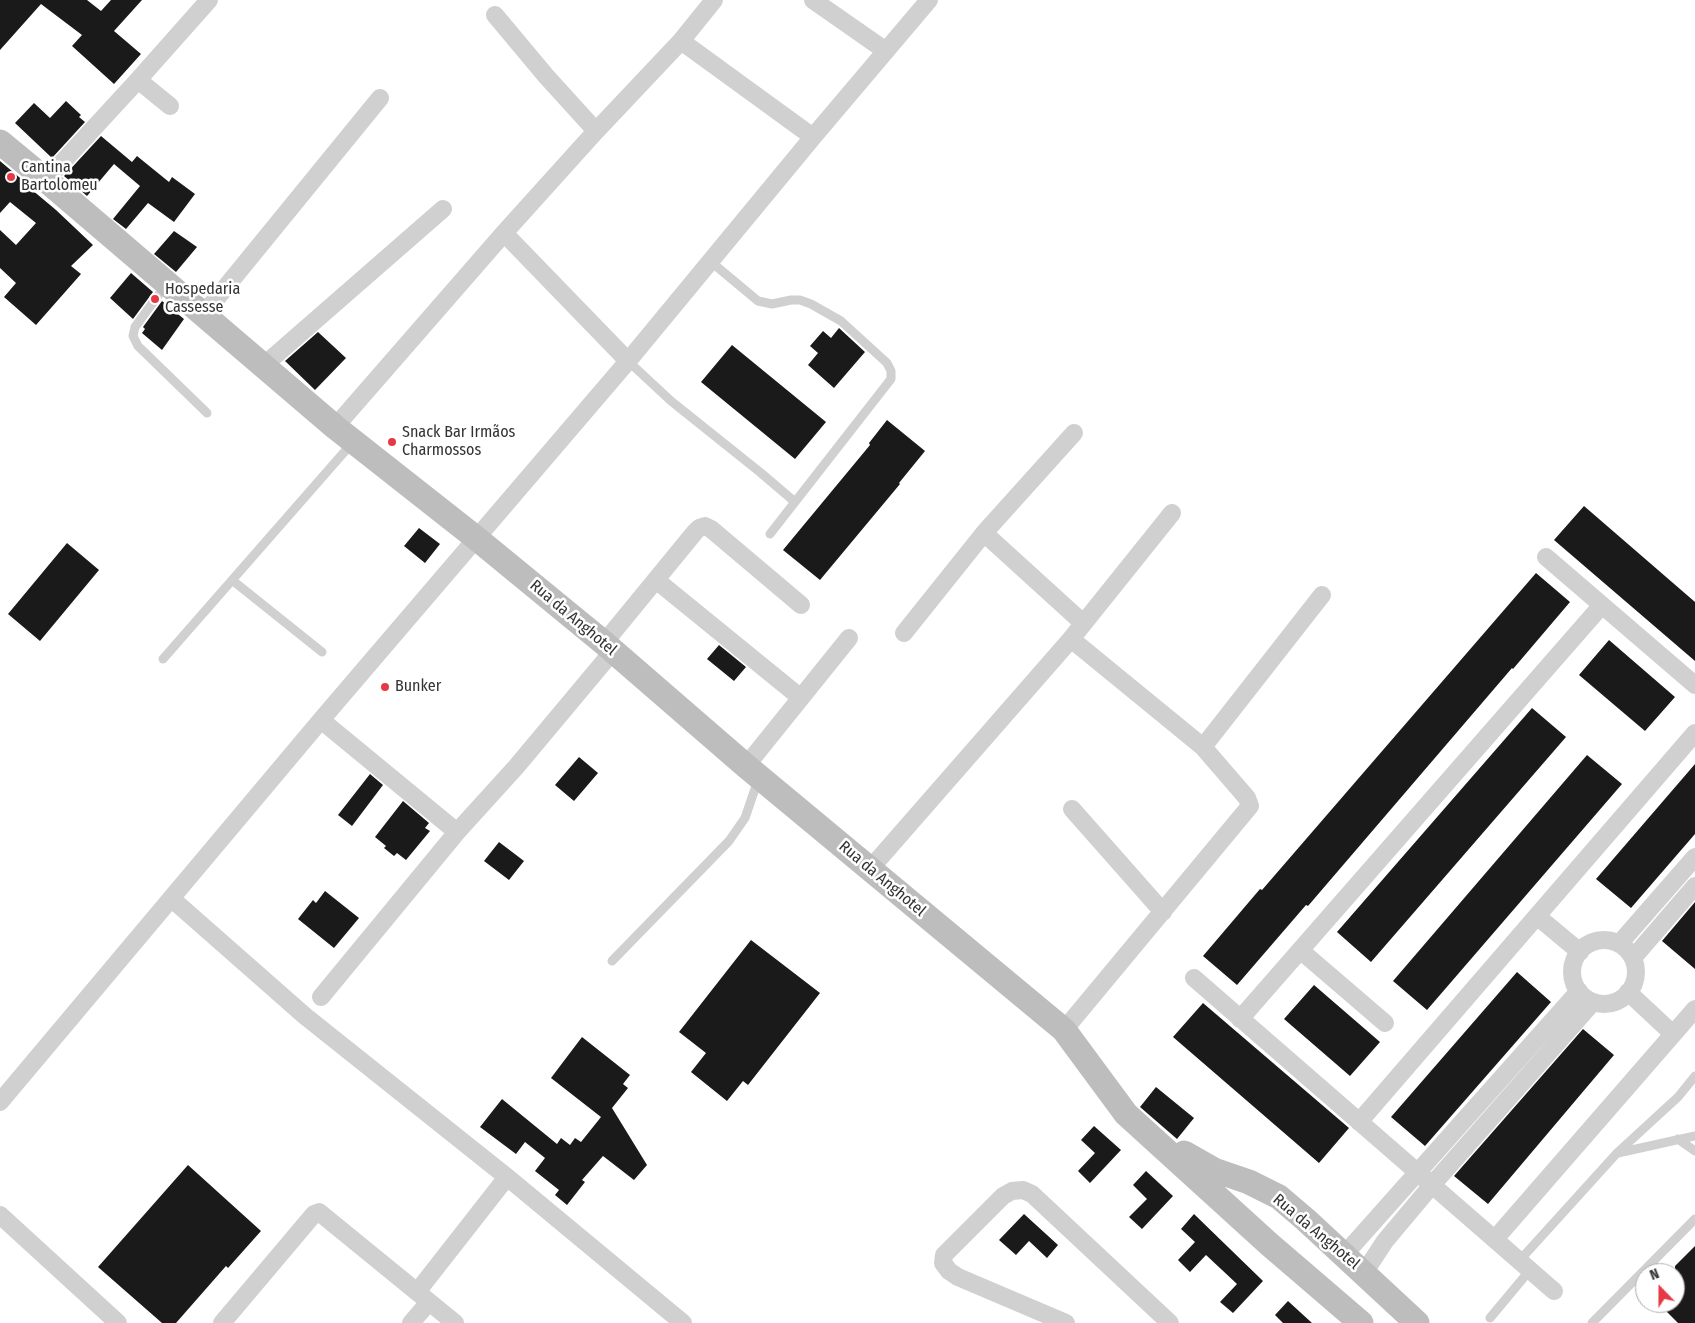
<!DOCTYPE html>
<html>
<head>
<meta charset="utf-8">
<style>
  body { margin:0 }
  #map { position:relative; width:1695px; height:1323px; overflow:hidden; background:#fff; font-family:"Fira Sans Condensed",sans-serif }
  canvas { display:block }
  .north { position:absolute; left:1635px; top:1263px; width:50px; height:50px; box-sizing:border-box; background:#fff; border:1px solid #adadad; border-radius:50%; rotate:338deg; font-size:14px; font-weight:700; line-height:20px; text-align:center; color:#333 }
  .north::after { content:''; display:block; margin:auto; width:18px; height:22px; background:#e63946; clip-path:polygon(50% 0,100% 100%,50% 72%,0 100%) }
</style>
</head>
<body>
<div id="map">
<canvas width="1695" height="1323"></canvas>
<div class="north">N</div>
</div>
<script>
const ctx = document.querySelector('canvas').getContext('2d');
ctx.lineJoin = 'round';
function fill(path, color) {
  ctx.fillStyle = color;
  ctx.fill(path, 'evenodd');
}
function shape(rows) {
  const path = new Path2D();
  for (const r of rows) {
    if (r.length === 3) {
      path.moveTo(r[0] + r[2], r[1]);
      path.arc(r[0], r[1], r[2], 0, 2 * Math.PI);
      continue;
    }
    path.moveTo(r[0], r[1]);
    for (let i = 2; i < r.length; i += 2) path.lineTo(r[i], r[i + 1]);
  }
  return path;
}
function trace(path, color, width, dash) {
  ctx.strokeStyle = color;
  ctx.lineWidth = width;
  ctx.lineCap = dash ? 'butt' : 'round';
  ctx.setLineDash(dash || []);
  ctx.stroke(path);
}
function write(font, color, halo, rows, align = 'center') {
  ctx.font = font + ' "Fira Sans Condensed",sans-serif';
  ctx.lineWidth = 5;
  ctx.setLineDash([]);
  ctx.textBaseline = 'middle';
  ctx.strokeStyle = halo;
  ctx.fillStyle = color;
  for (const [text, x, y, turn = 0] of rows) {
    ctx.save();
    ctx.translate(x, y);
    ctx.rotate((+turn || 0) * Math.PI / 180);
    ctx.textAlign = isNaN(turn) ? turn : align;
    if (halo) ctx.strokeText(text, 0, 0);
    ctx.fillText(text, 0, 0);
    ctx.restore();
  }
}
const building = shape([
  [0,0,87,0,101,11,111,0,142,0,114,31,141,54,114,84,72,46,82,35,41,4,0,50],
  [66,101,81,115,79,117,85,122,52,158,15,123,34,103,50,118],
  [101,136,132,162,137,156,169,182,172,177,195,194,174,222,148,203,126,229,113,219,140,186,114,164,87,196,64,176],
  [0,161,26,183,25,184,56,210,93,245,71,266,81,274,36,325,4,297,16,283,0,268,0,230,16,245,36,223,10,202,0,213],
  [174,231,197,247,176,272,154,254],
  [131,273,153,292,133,319,110,298],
  [162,301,184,319,162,350,142,333,145,329,143,327],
  [839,328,865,352,834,388,808,365,818,353,810,346,823,331,831,338],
  [318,332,346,358,315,390,285,361],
  [732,345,826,422,795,459,701,382],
  [887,420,925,451,899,483,900,484,820,580,783,550,870,445,869,443],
  [1584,506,1695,602,1695,661,1554,540],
  [419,528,440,544,425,563,404,546],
  [67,543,99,570,40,641,8,614],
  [1536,573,1570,602,1513,669,1512,668,1308,906,1306,905,1237,985,1203,956,1260,889,1262,890],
  [1609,640,1675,697,1645,731,1579,675],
  [719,645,746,667,734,681,707,659],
  [1532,708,1566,737,1371,962,1337,932],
  [1587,755,1622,784,1427,1010,1393,981],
  [579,757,598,773,574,801,555,785],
  [1695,764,1695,834,1631,908,1596,879],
  [370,774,383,785,352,826,338,815],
  [403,801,429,823,425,828,430,831,406,860,397,853,394,856,384,848,386,846,375,837],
  [499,842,524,861,509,880,484,861],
  [325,891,359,918,334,948,298,919,313,900,316,903],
  [1695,902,1695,969,1662,941],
  [751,940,820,993,748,1085,743,1081,727,1101,691,1072,706,1053,679,1032],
  [1517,972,1551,1002,1425,1146,1391,1117],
  [1314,985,1380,1042,1350,1076,1284,1019],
  [1203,1003,1349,1128,1319,1163,1173,1037],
  [1583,1029,1614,1055,1488,1204,1454,1176],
  [582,1037,630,1075,623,1084,628,1088,612,1108,647,1165,634,1180,603,1156,582,1180,585,1182,567,1205,555,1195,559,1190,535,1171,545,1158,525,1142,516,1154,480,1127,502,1099,557,1144,561,1138,570,1145,575,1138,581,1142,601,1117,551,1078],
  [1156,1087,1194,1118,1177,1139,1140,1107],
  [1094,1126,1121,1150,1090,1183,1078,1171,1095,1153,1081,1140],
  [188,1165,261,1231,228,1268,226,1266,176,1323,162,1323,98,1267],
  [1146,1171,1173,1196,1142,1229,1129,1217,1147,1199,1133,1185],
  [1024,1214,1058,1245,1047,1258,1029,1241,1016,1255,999,1240],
  [1194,1214,1263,1281,1233,1313,1220,1302,1237,1284,1206,1255,1190,1272,1178,1260,1195,1242,1181,1229],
  [1695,1246,1695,1323,1678,1323,1658,1303,1675,1303,1675,1266],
  [1288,1301,1312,1323,1283,1323,1275,1315]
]);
const lane = shape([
  [710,261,758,301,772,304,791,300,800,300,811,304,841,321,887,363,891,371,891,379,770,534],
  [165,286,135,327,133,336,138,346,207,413],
  [628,361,671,401,761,473,795,502],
  [232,580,322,652],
  [163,659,353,442],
  [612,961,729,841,745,818,758,780],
  [1678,1139,1695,1151],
  [1618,1153,1695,1136],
  [1520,1260,1617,1153,1678,1097,1695,1076],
  [1490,1318,1530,1270],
  [1592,1323,1695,1219]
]);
const street = shape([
  [813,0,886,51],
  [495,15,546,76,596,131],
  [681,41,813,137],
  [138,80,170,106],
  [46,180,138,80,209,0],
  [504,233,628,361],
  [203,315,380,98],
  [263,366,443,209],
  [335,427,504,233,596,131,681,41,714,0],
  [984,533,1083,623],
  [1546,557,1695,685],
  [656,580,801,698],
  [904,633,984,533,1074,433],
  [604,643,695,532,699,528,705,526,711,529,801,605],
  [321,720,457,832],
  [1203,747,1322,595],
  [746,766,849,638],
  [1072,809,1163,912],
  [870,869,1071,639,1172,513],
  [172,899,305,1016,507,1177,683,1323],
  [1538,917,1580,952],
  [1604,972,32],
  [1619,944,1695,857],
  [1300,950,1385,1023],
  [1633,958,1695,886],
  [1194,978,1554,1291],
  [1628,992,1673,1034],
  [321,997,457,832,516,767,613,651],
  [1240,1019,1602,605],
  [1064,1030,1250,806,1247,798,1203,747,1071,639],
  [0,1102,321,720,628,361,813,137,929,0],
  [1359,1122,1695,733],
  [0,1215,118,1323],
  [1495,1239,1695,1009],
  [1344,1255,1579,991],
  [1364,1273,1385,1241,1432,1185,1593,1002],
  [417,1292,507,1177],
  [222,1323,314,1214,319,1212,455,1323],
  [411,1323,429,1302],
  [1066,1323,958,1277,949,1271,943,1263,944,1255,1003,1196,1012,1191,1023,1190,1032,1194,1170,1323]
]);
const secondary = shape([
  [0,142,46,180,335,427,476,538,604,643,746,766,1064,1030,1126,1114,1269,1244,1361,1323],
  [1184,1153,1214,1170,1249,1182,1279,1197,1306,1220,1417,1323]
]);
const markers = [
  [11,177,5,"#e63946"],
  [155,299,5,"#e63946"],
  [392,442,5,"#e63946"],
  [385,687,5,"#e63946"]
];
const poiNames = [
  ["Cantina",21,168],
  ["Bartolomeu",21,186],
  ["Hospedaria",165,290],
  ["Cassesse",165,308],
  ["Snack Bar Irmãos",402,433],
  ["Charmossos",402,451],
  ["Bunker",395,687]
];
const streetNames = [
  ["Rua da Anghotel",573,618,40],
  ["Rua da Anghotel",882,879,40],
  ["Rua da Anghotel",1316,1232,40]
];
fill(building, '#1a1a1a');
trace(lane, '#d0d0d0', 9);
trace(street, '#d0d0d0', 18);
trace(secondary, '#bdbdbd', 25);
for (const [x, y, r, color] of markers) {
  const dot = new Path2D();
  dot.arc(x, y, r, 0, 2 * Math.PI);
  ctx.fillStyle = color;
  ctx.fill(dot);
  trace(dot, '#fff', 2);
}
write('16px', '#333', '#fff', poiNames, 'left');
write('16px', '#333', '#fff', streetNames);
</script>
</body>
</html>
